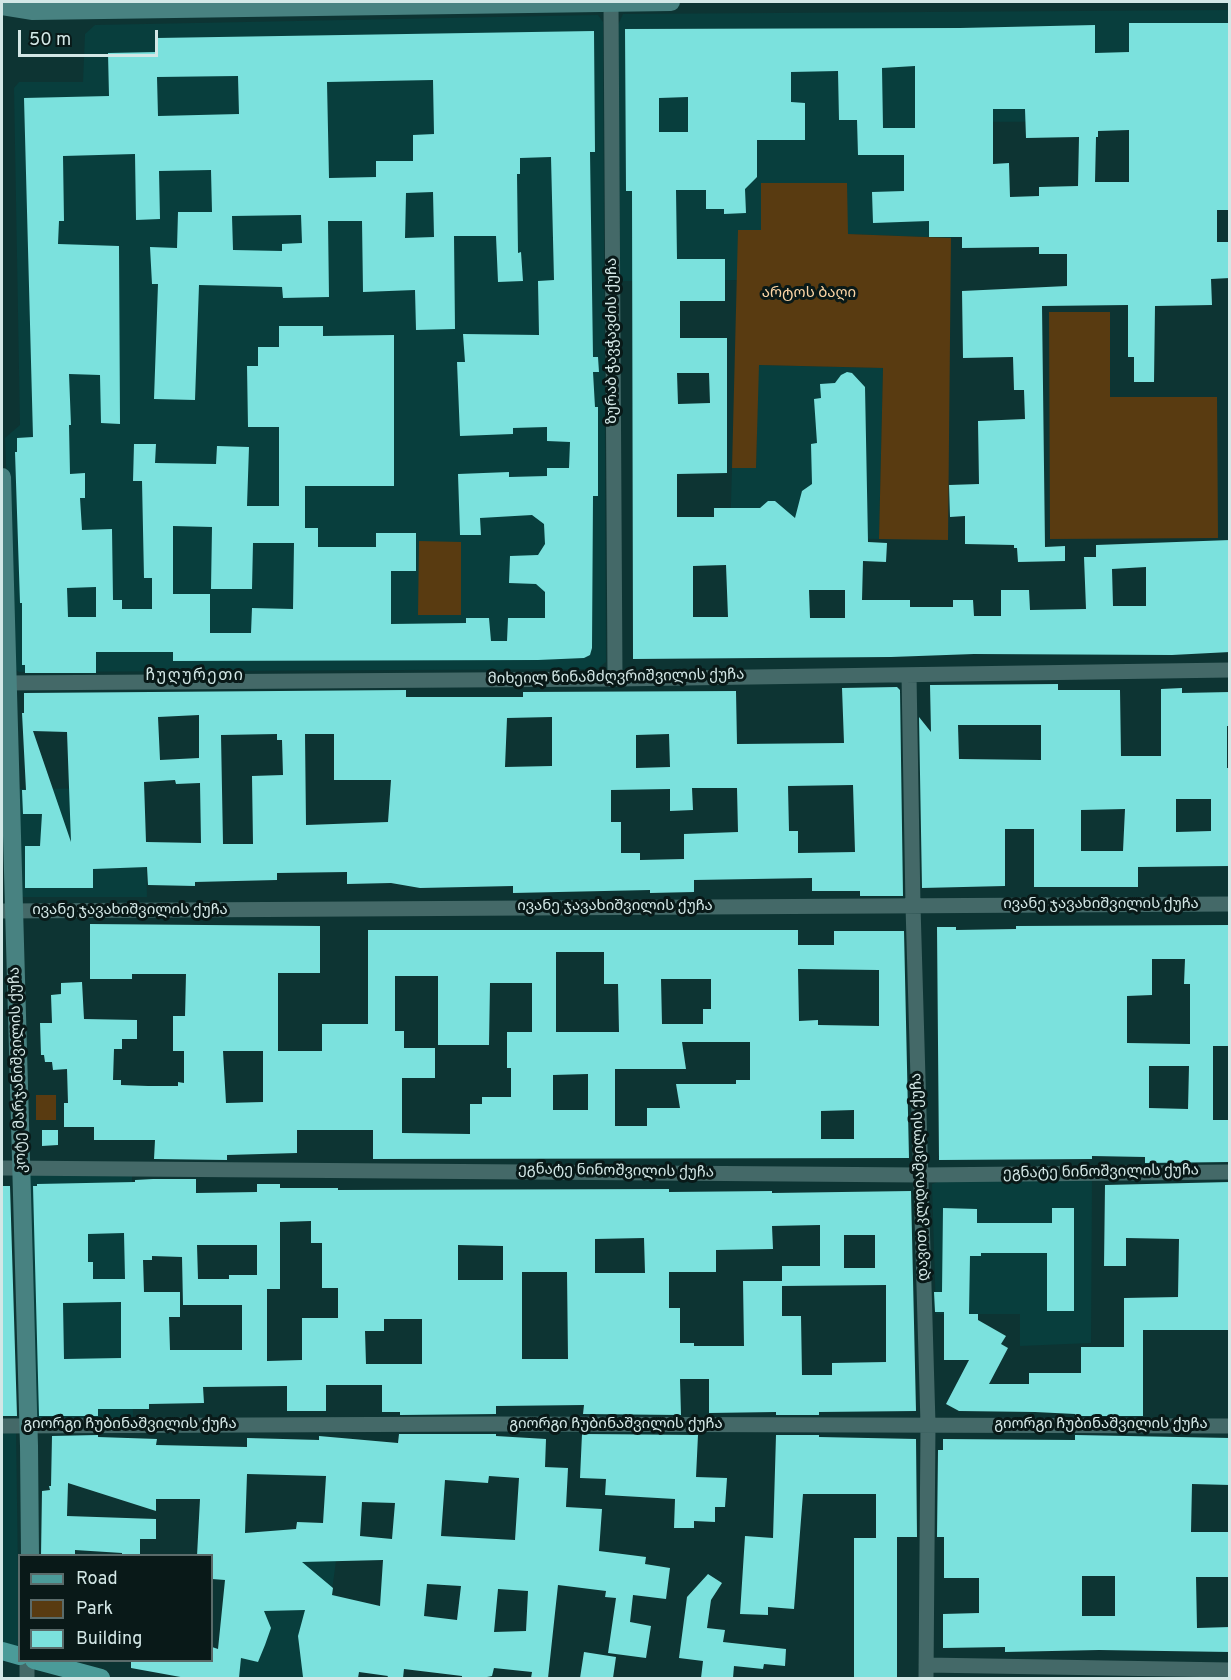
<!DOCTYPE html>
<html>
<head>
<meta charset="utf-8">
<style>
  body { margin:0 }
  #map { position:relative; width:1231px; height:1680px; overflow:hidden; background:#0d3433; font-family:Overpass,sans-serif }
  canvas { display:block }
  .frame { position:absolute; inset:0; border:3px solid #d3e7e6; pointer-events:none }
  .legend { position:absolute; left:18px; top:1554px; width:195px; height:108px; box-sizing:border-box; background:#091918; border:2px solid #5a6b6a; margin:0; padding:8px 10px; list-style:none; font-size:18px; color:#d3e7e6 }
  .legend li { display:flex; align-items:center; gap:12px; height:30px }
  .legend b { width:30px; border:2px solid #5a6b6a }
  .scale { position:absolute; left:18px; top:30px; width:140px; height:27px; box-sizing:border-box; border:3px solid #d3e7e6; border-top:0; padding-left:8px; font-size:18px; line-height:21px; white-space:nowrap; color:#d3e7e6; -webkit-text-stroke:4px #091918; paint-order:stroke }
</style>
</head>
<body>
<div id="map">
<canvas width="1231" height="1680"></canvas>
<div class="frame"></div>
<ul class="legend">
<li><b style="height:8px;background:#4b9b99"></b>Road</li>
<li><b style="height:16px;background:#593b11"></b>Park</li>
<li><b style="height:16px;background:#7be1dd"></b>Building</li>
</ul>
<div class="scale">50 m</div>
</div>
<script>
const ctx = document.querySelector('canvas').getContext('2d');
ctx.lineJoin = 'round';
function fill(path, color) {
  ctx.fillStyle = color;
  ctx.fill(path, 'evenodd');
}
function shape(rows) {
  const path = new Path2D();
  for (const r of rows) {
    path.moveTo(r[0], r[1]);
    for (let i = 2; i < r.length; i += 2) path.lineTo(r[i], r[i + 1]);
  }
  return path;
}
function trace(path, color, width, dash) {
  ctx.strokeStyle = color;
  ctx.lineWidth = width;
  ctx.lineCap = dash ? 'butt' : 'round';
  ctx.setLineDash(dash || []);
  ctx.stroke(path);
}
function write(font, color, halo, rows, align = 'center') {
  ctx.font = font + ' Overpass,"Noto Sans Georgian",sans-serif';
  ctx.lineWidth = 6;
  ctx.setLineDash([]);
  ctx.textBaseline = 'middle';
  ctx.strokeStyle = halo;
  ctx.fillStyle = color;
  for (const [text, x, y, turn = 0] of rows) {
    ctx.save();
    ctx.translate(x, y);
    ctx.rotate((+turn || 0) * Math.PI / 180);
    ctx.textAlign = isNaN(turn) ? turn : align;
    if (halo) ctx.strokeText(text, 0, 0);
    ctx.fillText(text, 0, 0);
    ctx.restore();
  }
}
const built = shape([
  [1229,10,1229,121,951,122,951,238,847,234,762,183,761,230,738,230,738,280,620,281,618,25,623,14],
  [598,15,603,22,606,662,597,669,19,672,14,668,5,438,20,425,14,88,19,82,83,82,85,34,95,25],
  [758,365,883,368,879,539,730,537,732,468,756,468],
  [144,788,147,897,23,897,17,893,16,789],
  [21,1168,132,1168,133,1425,29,1426],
  [1092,1179,1091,1343,1020,1346,1020,1314,936,1314,932,1184,943,1180],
  [16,1431,19,1645,16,1646,2,1642,2,1433],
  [336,1561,320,1678,239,1678,249,1562]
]);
const green = shape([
  [761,183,847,183,848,234,951,238,948,540,879,539,883,368,759,365,756,468,732,468,738,230,761,230],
  [1049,312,1110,312,1110,397,1217,397,1218,538,1050,539],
  [419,541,461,542,461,615,418,615],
  [36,1095,56,1095,56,1120,36,1120]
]);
const building = shape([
  [1129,23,1230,23,1230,210,1217,210,1217,242,1230,242,1230,278,1211,279,1212,305,1155,306,1154,382,1134,382,1134,357,1128,357,1128,305,1042,306,1045,547,1065,546,1065,561,1018,562,1017,548,1014,548,1014,545,965,544,965,516,950,517,949,485,979,484,978,421,1025,419,1024,390,1014,390,1013,357,963,358,962,291,1067,286,1067,254,1039,254,1039,247,962,248,962,237,929,237,929,221,873,223,872,192,904,191,904,155,858,155,857,120,839,120,838,71,791,72,791,102,805,103,805,140,757,140,757,177,745,189,746,213,724,214,724,209,706,209,706,190,676,190,677,259,725,259,725,301,680,301,680,338,727,338,727,473,677,474,677,517,714,517,714,508,760,508,768,501,775,501,795,518,802,491,812,484,811,444,817,443,814,399,821,398,820,384,835,383,841,375,847,372,852,373,865,387,868,542,887,543,886,562,863,561,862,600,910,600,910,607,953,607,953,600,973,600,974,616,1001,616,1001,590,1029,590,1030,610,1086,609,1084,557,1096,557,1096,545,1230,540,1230,652,1172,655,974,654,891,657,633,659,632,191,626,191,625,29,960,28,1095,25,1095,53,1129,52],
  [915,66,915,128,883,128,882,68],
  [688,97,688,132,659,132,659,98],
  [993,109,1025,109,1026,138,1079,137,1078,186,1039,187,1039,196,1010,197,1009,163,993,164],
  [1129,130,1129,182,1095,182,1096,137,1098,137,1098,131],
  [677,373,709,373,710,403,678,404],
  [726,565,728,617,693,617,693,566],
  [1146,567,1146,606,1113,606,1112,569],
  [809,590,845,590,845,618,810,618],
  [594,31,595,152,590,152,593,357,598,357,599,372,593,372,595,407,598,407,598,496,593,496,592,648,590,655,584,658,538,660,173,661,173,652,96,652,96,673,25,673,25,665,22,665,22,603,20,603,15,452,17,452,17,438,33,437,24,98,109,96,108,53,157,52,156,38],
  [238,76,239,114,158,116,157,77],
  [433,80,434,134,413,135,413,161,376,161,376,177,329,178,327,82],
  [135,154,136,220,160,219,159,171,211,170,212,212,178,212,177,248,150,247,152,284,158,284,154,399,195,400,199,285,282,287,283,298,329,297,328,221,362,221,363,292,415,290,416,330,455,329,454,236,496,236,498,282,523,281,521,252,518,253,517,174,520,174,520,158,551,157,554,280,538,281,539,335,463,334,465,362,457,362,460,436,513,434,513,428,547,427,547,441,570,442,569,468,547,468,547,476,509,477,509,472,458,474,460,535,481,535,480,518,532,515,544,524,545,544,538,555,510,556,509,583,536,584,545,592,545,618,508,618,507,641,491,641,489,618,466,618,466,623,391,624,391,571,416,571,416,533,376,533,376,547,318,547,318,528,305,528,305,486,394,486,394,335,323,336,323,326,279,326,279,347,258,347,258,366,247,366,248,427,279,427,279,506,247,506,249,447,217,446,216,464,155,463,156,444,134,444,133,481,142,481,144,578,152,578,152,609,122,609,122,600,113,600,112,529,82,530,80,498,85,498,85,473,70,474,69,425,71,425,69,374,100,375,101,423,120,424,119,246,58,244,59,221,64,221,63,156],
  [433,192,434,237,405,238,406,193],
  [301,215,302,243,282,244,282,251,233,250,232,216],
  [173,526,212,527,211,589,252,589,253,543,294,543,293,609,252,608,251,633,210,633,210,594,173,594],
  [96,587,96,617,68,617,67,588],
  [1058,684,1058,690,1120,690,1121,756,1161,756,1161,689,1182,688,1182,693,1230,692,1230,726,1227,726,1227,768,1230,768,1230,866,1138,867,1138,887,1034,887,1034,829,1005,829,1005,886,922,888,919,717,931,732,930,685],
  [958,725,1041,725,1041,760,959,759],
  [1176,799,1211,799,1211,831,1176,832],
  [1125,809,1123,851,1081,851,1081,810],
  [897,687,900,690,903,896,860,896,860,891,812,891,812,878,694,880,694,892,650,893,650,890,513,893,513,886,420,888,391,883,347,884,347,872,277,873,277,880,195,882,195,886,148,885,147,867,93,869,93,888,25,888,25,846,40,846,42,814,23,814,22,790,26,790,22,713,24,713,24,693,406,690,406,697,523,697,523,692,736,691,737,744,844,743,842,688],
  [199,715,199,758,160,760,158,717],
  [552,717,552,766,505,767,507,718],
  [33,731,67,732,71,842],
  [277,734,277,740,282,740,283,775,252,776,253,844,223,844,221,735],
  [305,734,334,734,334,780,391,780,388,822,306,825],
  [669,734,670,767,636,768,636,735],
  [175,780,176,784,200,783,201,843,146,842,144,782],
  [853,785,855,852,798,853,798,831,789,831,788,786],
  [692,788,737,788,738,832,684,834,684,859,640,860,640,853,621,853,621,822,611,822,611,790,670,789,670,811,693,810],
  [90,924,320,926,320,973,278,973,278,1051,322,1051,322,1024,368,1024,368,930,798,930,798,945,834,945,834,931,904,931,909,1158,373,1159,373,1130,297,1130,297,1153,227,1155,227,1160,154,1159,155,1140,94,1140,94,1127,64,1127,64,1103,68,1103,67,1069,53,1070,52,1062,45,1062,44,1055,41,1055,40,1023,52,1023,51,995,61,994,61,983,82,982,84,1019,137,1020,137,1039,122,1039,122,1049,114,1049,113,1080,121,1080,121,1085,148,1086,178,1086,178,1082,184,1083,184,1051,173,1051,173,1016,185,1016,186,974,132,974,132,979,90,979],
  [556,952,604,952,604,984,618,984,619,1032,556,1032],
  [798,969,879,970,879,1026,818,1025,818,1020,799,1021],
  [395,976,438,976,438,1045,489,1045,490,983,532,983,532,1032,507,1032,507,1068,511,1068,511,1097,482,1097,482,1104,470,1104,470,1134,402,1133,402,1078,435,1078,435,1048,404,1048,404,1031,395,1031],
  [661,979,711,979,711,1009,703,1009,703,1024,662,1024],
  [682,1042,750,1042,750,1080,736,1080,736,1084,676,1084,680,1108,647,1108,647,1126,615,1126,615,1069,686,1069],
  [223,1051,263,1051,263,1102,226,1103],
  [588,1074,588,1110,553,1110,553,1075],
  [854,1110,854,1139,821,1139,821,1111],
  [1230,925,1230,1046,1213,1046,1213,1120,1230,1120,1230,1162,1145,1163,1145,1157,1092,1156,1092,1159,939,1160,937,927,956,927,956,930,1016,929,1016,926],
  [1152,959,1185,959,1184,984,1190,984,1190,1044,1127,1043,1127,996,1152,995],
  [1149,1066,1189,1066,1188,1109,1149,1108],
  [42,1130,58,1130,58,1145,42,1146],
  [153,1179,196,1179,196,1193,257,1192,257,1184,280,1184,280,1188,338,1188,338,1190,669,1189,669,1192,772,1191,772,1193,911,1191,916,1411,819,1412,819,1415,776,1415,776,1412,709,1413,709,1379,680,1379,681,1415,583,1414,584,1405,496,1406,496,1414,400,1415,400,1412,382,1412,382,1385,326,1385,326,1411,287,1411,287,1386,203,1387,204,1403,149,1404,149,1409,98,1409,98,1416,39,1416,33,1186,37,1186,37,1184,135,1182,135,1180],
  [311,1221,311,1243,322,1243,322,1288,338,1288,338,1318,302,1318,302,1360,267,1361,267,1289,280,1289,280,1222],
  [820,1225,820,1266,782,1266,782,1281,743,1281,744,1346,694,1346,694,1343,680,1343,680,1308,669,1308,669,1272,716,1272,716,1250,773,1249,772,1226],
  [124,1233,125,1279,93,1279,93,1262,88,1262,88,1234],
  [844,1235,875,1235,875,1268,844,1268],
  [644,1238,645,1273,595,1273,595,1239],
  [197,1245,257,1245,257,1275,229,1275,229,1279,198,1279],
  [458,1245,503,1246,503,1280,458,1280],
  [152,1256,182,1257,183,1305,242,1305,242,1350,170,1350,169,1317,180,1317,180,1292,144,1292,143,1260,152,1260],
  [522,1272,567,1272,568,1359,522,1359],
  [886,1285,886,1362,832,1363,832,1375,802,1375,801,1316,782,1316,782,1286],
  [121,1302,121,1358,64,1359,63,1303],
  [384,1319,422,1319,422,1364,366,1364,365,1331,384,1331],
  [1230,1182,1230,1330,1143,1330,1143,1416,1075,1416,1075,1414,1035,1412,959,1411,946,1404,969,1360,944,1360,944,1312,935,1312,934,1292,942,1292,943,1208,977,1209,977,1223,1052,1223,1052,1208,1074,1208,1074,1311,1047,1311,1047,1253,981,1253,981,1256,970,1256,969,1314,978,1314,978,1320,1006,1336,1001,1344,1008,1348,989,1384,1029,1384,1029,1373,1081,1373,1081,1347,1124,1347,1124,1298,1178,1297,1179,1239,1126,1238,1126,1266,1104,1266,1105,1185],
  [2,1186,10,1186,17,1416,2,1416],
  [399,1434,496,1434,496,1436,546,1439,545,1467,568,1468,566,1507,602,1509,599,1551,646,1557,645,1564,670,1568,666,1599,633,1595,630,1622,651,1626,646,1658,608,1653,616,1598,605,1597,606,1591,558,1585,548,1678,531,1678,532,1672,494,1668,492,1676,487,1677,487,1678,462,1678,462,1676,404,1669,403,1678,387,1678,388,1676,359,1672,358,1678,303,1677,298,1636,305,1610,264,1611,271,1628,265,1645,258,1662,241,1658,239,1678,186,1678,131,1668,131,1660,212,1660,212,1647,218,1649,225,1580,212,1579,212,1556,197,1556,200,1499,156,1499,156,1511,68,1483,67,1516,156,1519,156,1539,140,1539,140,1556,122,1556,122,1553,75,1550,75,1556,41,1556,42,1491,50,1490,49,1486,51,1486,52,1436,98,1435,98,1437,157,1439,156,1445,247,1447,247,1438,319,1440,319,1436,398,1443],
  [247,1474,326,1476,323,1523,297,1522,296,1529,245,1533],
  [489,1476,519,1478,515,1540,441,1536,445,1480,488,1483],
  [362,1502,395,1503,392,1539,360,1536],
  [383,1560,380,1606,332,1595,333,1588,302,1562],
  [427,1584,461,1586,457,1620,424,1616],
  [498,1589,528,1591,526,1631,494,1632],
  [582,1434,698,1435,696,1477,727,1478,725,1507,715,1507,715,1522,694,1521,694,1528,674,1528,675,1499,605,1495,606,1479,580,1478],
  [776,1435,819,1435,819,1437,916,1439,917,1537,897,1537,897,1678,854,1678,854,1538,876,1538,876,1494,803,1494,794,1609,768,1607,768,1615,740,1614,745,1536,773,1538],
  [1075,1435,1230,1438,1230,1485,1192,1484,1191,1532,1230,1532,1230,1577,1196,1577,1197,1628,1230,1627,1230,1652,1099,1650,1005,1652,1005,1647,943,1648,943,1614,979,1613,979,1578,944,1578,944,1537,937,1537,938,1450,943,1450,943,1439,1075,1440],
  [1082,1576,1115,1576,1115,1616,1082,1616],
  [708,1574,722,1583,711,1600,707,1628,725,1630,723,1642,786,1649,785,1666,764,1664,763,1669,734,1666,733,1678,701,1678,703,1661,679,1658,687,1597],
  [584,1652,616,1657,613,1678,580,1678]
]);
const street = shape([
  [611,2,615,679],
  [909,675,913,906,928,1424,926,1678],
  [2,683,615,679,1230,670],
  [2,911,1230,904],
  [2,1168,920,1175,1230,1172],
  [2,1426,496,1424,1230,1426],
  [926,1665,1230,1670],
  [27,1678,27,1660]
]);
const secondary = shape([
  [2,6,33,11,671,2],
  [2,477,29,1446,30,1556]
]);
const primary = shape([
  [2,1651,20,1656],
  [34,1660,101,1678]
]);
const parkNames = [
  ["არტოს ბაღი",809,294]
];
const streetNames = [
  ["ზურაბ ჭავჭავძის ქუჩა",613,341,-90],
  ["მიხეილ წინამძღვრიშვილის ქუჩა",616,678,-1],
  ["ივანე ჯავახიშვილის ქუჩა",1101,905],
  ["ივანე ჯავახიშვილის ქუჩა",615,907],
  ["ივანე ჯავახიშვილის ქუჩა",130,911],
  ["კოტე მარჯანიშვილის ქუჩა",19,1070,-92],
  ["ეგნატე ნინოშვილის ქუჩა",616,1172,1],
  ["ეგნატე ნინოშვილის ქუჩა",1101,1173,-1],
  ["დავით კლდიაშვილის ქუჩა",921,1177,-92],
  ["გიორგი ჩუბინაშვილის ქუჩა",130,1425],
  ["გიორგი ჩუბინაშვილის ქუჩა",616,1425],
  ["გიორგი ჩუბინაშვილის ქუჩა",1101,1425]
];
const neighbourhoodNames = [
  ["ჩუღურეთი",195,677]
];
fill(built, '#083e3d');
fill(green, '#593b11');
fill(building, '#7be1dd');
trace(street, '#446968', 15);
trace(secondary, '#488281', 18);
trace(primary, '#4b9b99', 18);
write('15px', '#fcd5a6', '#091918', parkNames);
write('15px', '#d3e7e6', '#091918', streetNames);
ctx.letterSpacing = '1.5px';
write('16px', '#d3e7e6', '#091918', neighbourhoodNames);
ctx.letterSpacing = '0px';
</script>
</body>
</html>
